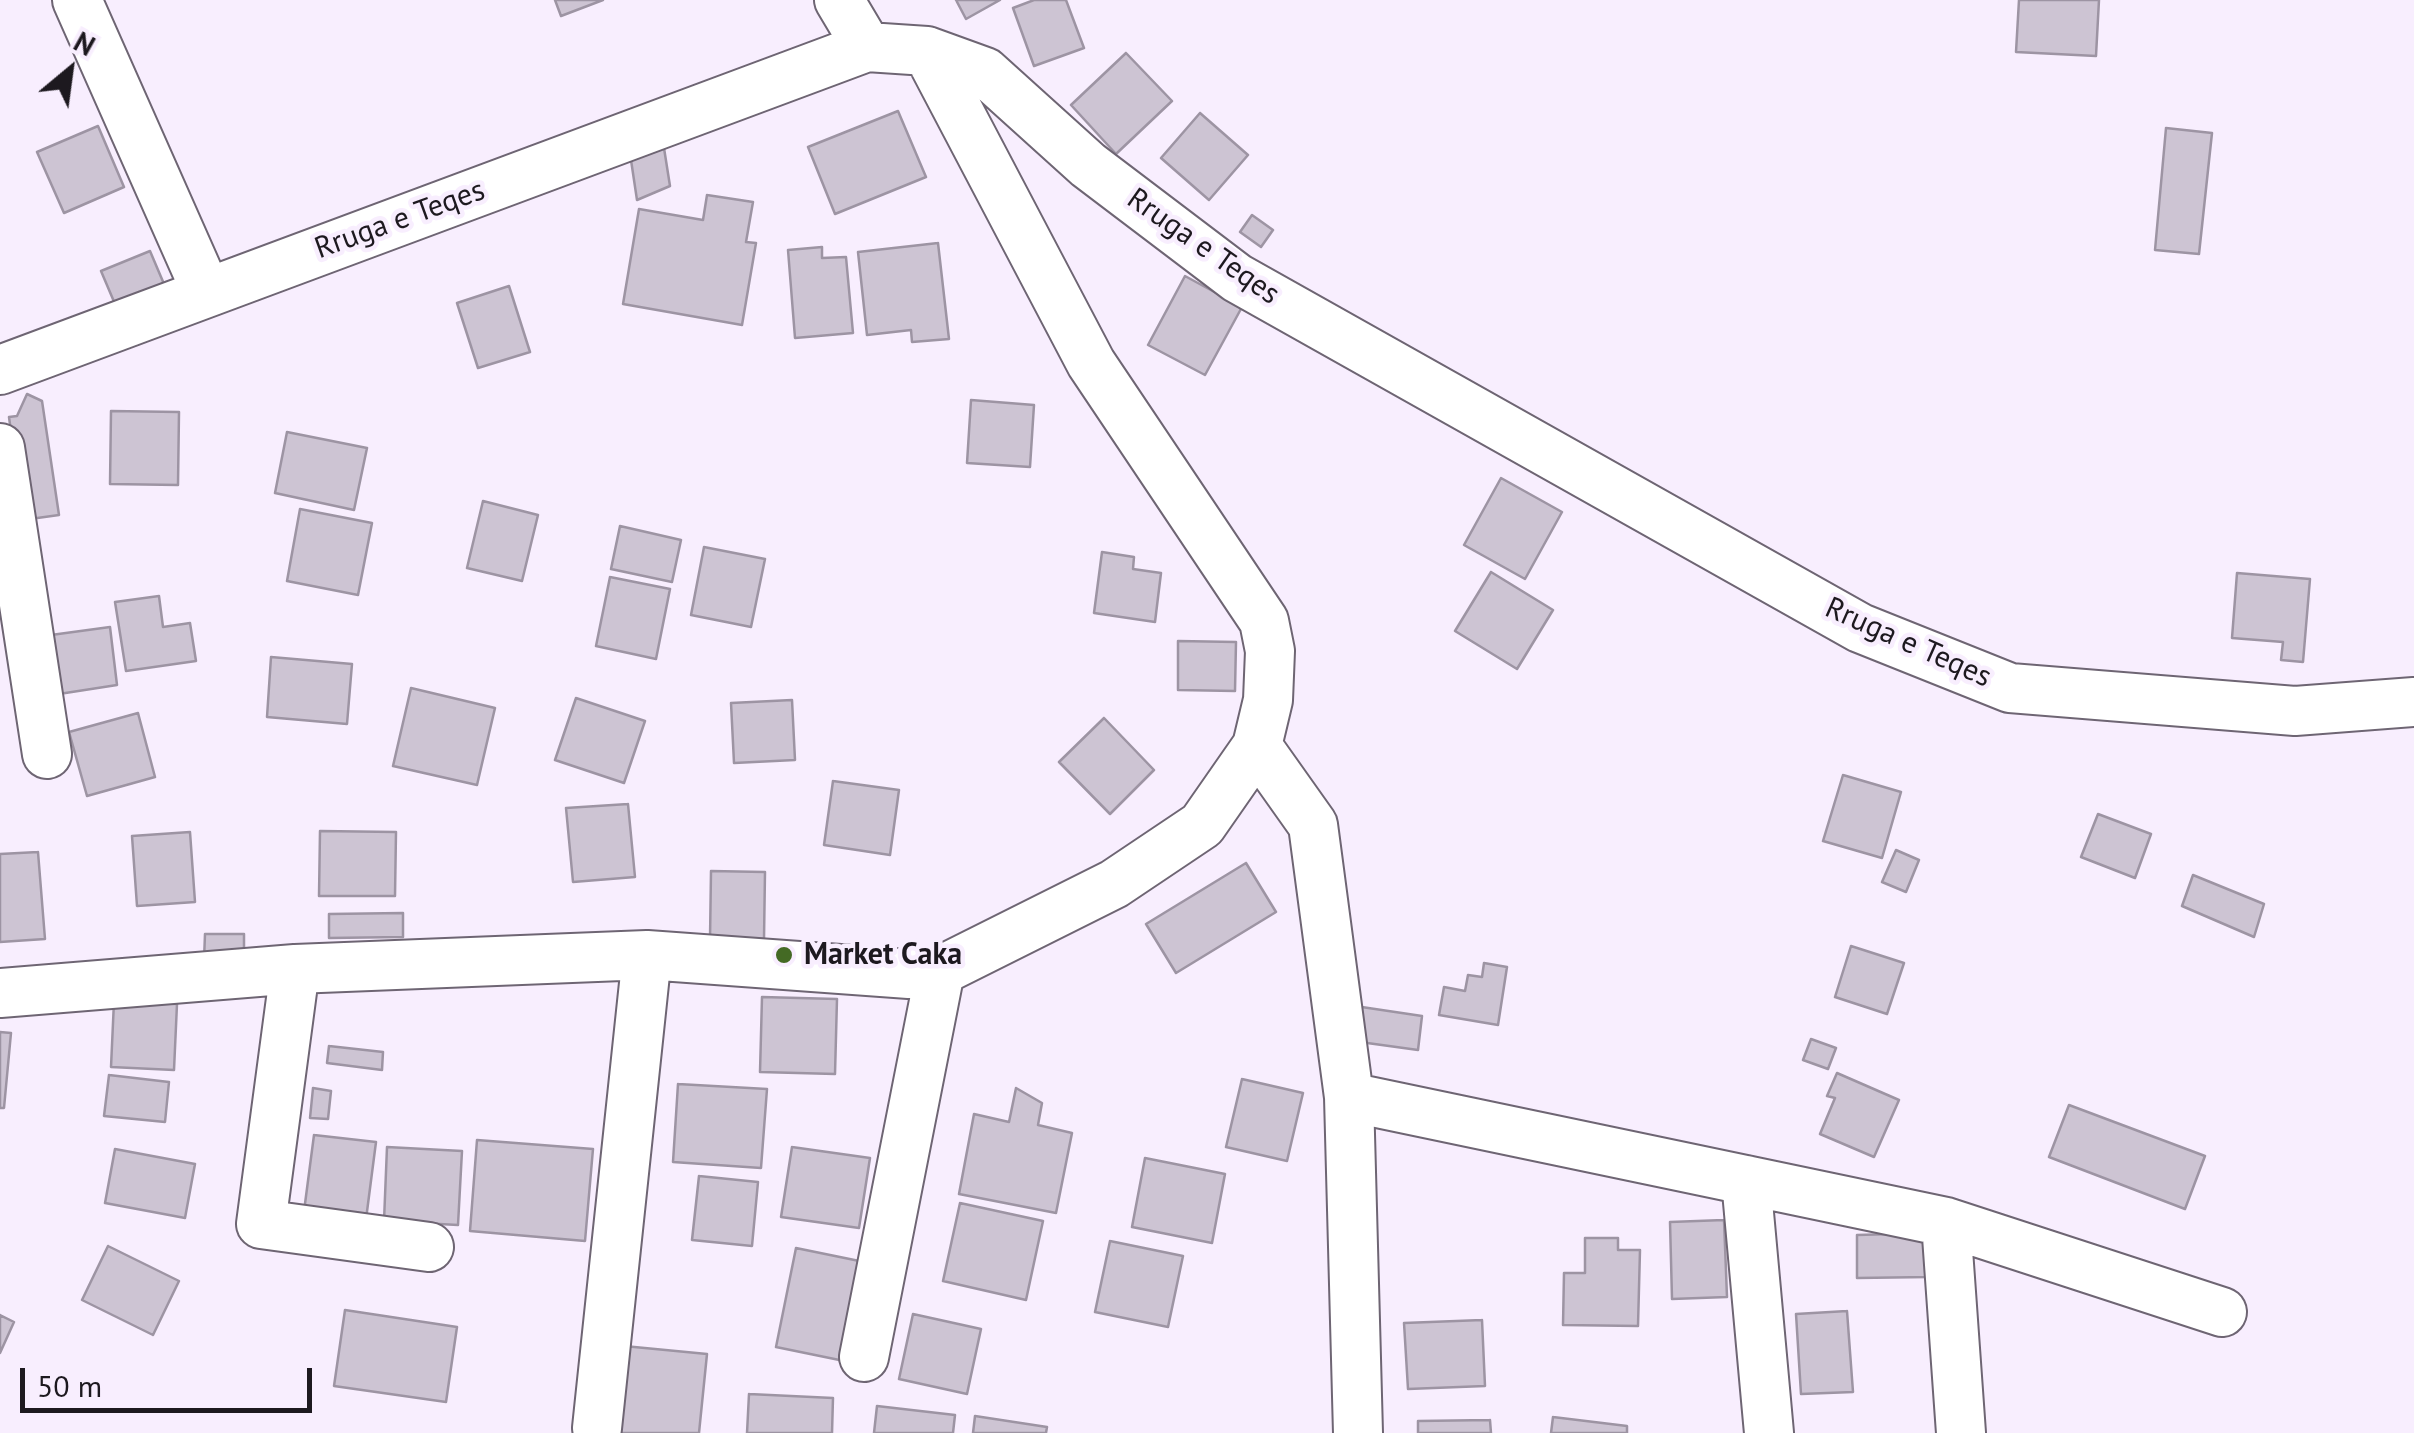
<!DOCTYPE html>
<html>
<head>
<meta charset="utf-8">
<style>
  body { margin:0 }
  #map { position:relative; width:2414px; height:1433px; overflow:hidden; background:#f8eefe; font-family:"PT Sans",sans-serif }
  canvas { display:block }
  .north { position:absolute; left:20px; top:20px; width:100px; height:100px; -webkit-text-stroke:8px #f8eefe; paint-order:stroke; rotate:29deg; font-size:28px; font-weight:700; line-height:40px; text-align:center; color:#1d191f }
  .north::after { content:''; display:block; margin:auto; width:35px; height:45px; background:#1d191f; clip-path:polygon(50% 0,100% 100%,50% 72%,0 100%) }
  .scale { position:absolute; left:20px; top:1368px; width:292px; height:45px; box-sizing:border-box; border:5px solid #1d191f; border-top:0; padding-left:12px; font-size:30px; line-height:35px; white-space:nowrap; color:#1d191f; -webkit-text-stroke:8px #f8eefe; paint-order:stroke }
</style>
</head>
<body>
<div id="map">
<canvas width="2414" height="1433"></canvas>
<div class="north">N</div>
<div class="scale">50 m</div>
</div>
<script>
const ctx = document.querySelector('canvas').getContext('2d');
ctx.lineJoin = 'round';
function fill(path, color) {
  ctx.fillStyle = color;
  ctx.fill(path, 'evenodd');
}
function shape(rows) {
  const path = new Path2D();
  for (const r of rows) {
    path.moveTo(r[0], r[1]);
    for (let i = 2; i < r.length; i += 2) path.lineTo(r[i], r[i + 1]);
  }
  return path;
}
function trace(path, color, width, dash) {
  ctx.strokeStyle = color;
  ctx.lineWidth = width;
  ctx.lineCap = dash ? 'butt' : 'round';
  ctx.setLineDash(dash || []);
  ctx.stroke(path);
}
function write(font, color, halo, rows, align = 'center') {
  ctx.font = font + ' "PT Sans",sans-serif';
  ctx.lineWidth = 9;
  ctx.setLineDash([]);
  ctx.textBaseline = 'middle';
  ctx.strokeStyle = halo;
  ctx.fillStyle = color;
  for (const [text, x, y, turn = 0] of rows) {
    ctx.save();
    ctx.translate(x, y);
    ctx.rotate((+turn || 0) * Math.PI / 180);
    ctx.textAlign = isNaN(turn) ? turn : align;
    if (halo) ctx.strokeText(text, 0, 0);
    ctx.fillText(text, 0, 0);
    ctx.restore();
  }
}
const building = shape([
  [555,0,603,0,561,16,555,0],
  [956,0,1000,0,966,19,956,0],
  [1034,0,1066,0,1084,48,1034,66,1013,8,1034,0],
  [2019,0,2099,0,2096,56,2016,52,2019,0],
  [1126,53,1172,101,1116,154,1071,105,1126,53],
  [898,111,926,177,835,214,808,147,898,111],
  [1200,113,1248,155,1209,200,1161,158,1200,113],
  [98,126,124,187,64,213,37,152,98,126],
  [2166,128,2212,133,2199,254,2155,250,2166,128],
  [664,148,670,186,637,200,631,160,664,148],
  [707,195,753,202,746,242,756,243,742,325,623,304,639,209,703,220,707,195],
  [1252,215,1273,230,1261,247,1240,232,1252,215],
  [938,243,949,339,912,342,911,330,867,335,858,252,938,243],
  [822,247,822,258,846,257,853,333,795,338,788,250,822,247],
  [150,251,164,284,115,304,101,271,150,251],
  [1185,276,1242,307,1205,375,1148,345,1185,276],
  [509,286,530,352,478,368,457,303,509,286],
  [27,394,42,401,59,515,23,520,9,417,17,416,27,394],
  [971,400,1034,405,1030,467,967,463,971,400],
  [111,411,179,412,178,485,110,484,111,411],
  [287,432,367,448,354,510,275,493,287,432],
  [1501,478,1562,512,1525,579,1464,545,1501,478],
  [483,501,538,515,522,581,467,568,483,501],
  [300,509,372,523,358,595,287,581,300,509],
  [620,526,681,540,672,582,611,569,620,526],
  [704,547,765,559,751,627,691,615,704,547],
  [1102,552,1134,557,1133,569,1161,573,1155,622,1094,613,1102,552],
  [1491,572,1553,610,1517,669,1455,631,1491,572],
  [2237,573,2310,579,2303,662,2281,660,2283,642,2232,638,2237,573],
  [610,577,670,589,656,659,596,646,610,577],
  [159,596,163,627,190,623,196,661,126,671,115,602,159,596],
  [110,627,117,685,59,694,51,635,110,627],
  [1178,641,1236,642,1235,691,1178,690,1178,641],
  [271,657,352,664,347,724,267,717,271,657],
  [411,688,495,708,477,785,393,766,411,688],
  [576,698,645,721,624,783,555,760,576,698],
  [792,700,795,760,734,763,731,703,792,700],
  [138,713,155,777,87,796,69,732,138,713],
  [1104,718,1154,770,1110,814,1059,762,1104,718],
  [1843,775,1901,792,1882,858,1823,841,1843,775],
  [833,781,899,790,890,855,824,845,833,781],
  [628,804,635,877,573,882,566,808,628,804],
  [2098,814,2151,834,2135,878,2081,857,2098,814],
  [320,831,396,832,395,896,319,896,320,831],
  [190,832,195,902,137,906,132,836,190,832],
  [1896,850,1919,860,1906,892,1882,882,1896,850],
  [38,852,45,939,0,942,0,854,38,852],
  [1246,863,1276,912,1176,973,1146,924,1246,863],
  [711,871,765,872,764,939,710,939,711,871],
  [2193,875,2264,904,2254,937,2182,906,2193,875],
  [403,913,403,937,329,938,329,914,403,913],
  [205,934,244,934,244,960,204,960,205,934],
  [1851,946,1904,963,1887,1014,1835,997,1851,946],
  [1484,963,1507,967,1498,1025,1439,1015,1444,987,1465,991,1468,975,1482,977,1484,963],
  [762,997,837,999,835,1074,760,1072,762,997],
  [114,1001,177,1004,174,1070,111,1067,114,1001],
  [1355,1006,1422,1016,1418,1050,1360,1042,1355,1006],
  [0,1032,11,1033,4,1108,0,1108,0,1032],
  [1811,1039,1836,1048,1828,1069,1803,1060,1811,1039],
  [329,1046,383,1052,382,1070,327,1063,329,1046],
  [1837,1073,1899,1100,1874,1157,1820,1134,1835,1098,1827,1096,1837,1073],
  [109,1075,169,1082,165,1122,104,1116,109,1075],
  [1242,1079,1303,1093,1287,1161,1226,1147,1242,1079],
  [678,1084,767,1089,761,1168,673,1162,678,1084],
  [313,1088,331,1091,328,1119,310,1118,313,1088],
  [1016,1088,1042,1103,1038,1125,1072,1133,1056,1213,959,1194,974,1114,1009,1122,1016,1088],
  [2069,1105,2205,1156,2185,1209,2049,1157,2069,1105],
  [314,1135,376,1142,365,1227,303,1219,314,1135],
  [477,1140,593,1149,585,1241,470,1231,477,1140],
  [387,1147,462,1151,458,1225,384,1221,387,1147],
  [792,1147,870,1158,859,1228,781,1217,792,1147],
  [115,1149,195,1164,185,1218,105,1203,115,1149],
  [1145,1158,1225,1174,1212,1243,1132,1227,1145,1158],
  [699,1176,758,1182,752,1246,692,1240,699,1176],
  [960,1203,1043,1221,1026,1300,943,1281,960,1203],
  [1724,1220,1727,1297,1672,1299,1670,1222,1724,1220],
  [1928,1233,1929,1277,1857,1278,1857,1235,1928,1233],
  [1585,1238,1618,1238,1618,1250,1640,1250,1638,1326,1563,1325,1564,1273,1585,1273,1585,1238],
  [1110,1241,1183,1256,1168,1327,1095,1312,1110,1241],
  [108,1246,179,1281,153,1335,82,1300,108,1246],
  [796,1248,874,1264,854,1363,776,1347,796,1248],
  [345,1310,457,1327,446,1402,334,1386,345,1310],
  [1847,1311,1853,1392,1801,1394,1796,1314,1847,1311],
  [913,1314,981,1329,967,1394,899,1379,913,1314],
  [0,1315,14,1322,0,1353,0,1315],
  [1482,1320,1485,1386,1408,1389,1404,1323,1482,1320],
  [624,1346,707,1354,699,1433,616,1433,624,1346],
  [749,1394,833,1398,832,1433,747,1433,749,1394],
  [877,1406,955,1415,953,1433,874,1433,877,1406],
  [975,1416,1047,1427,1046,1433,973,1433,975,1416],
  [1553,1417,1627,1426,1627,1433,1551,1433,1553,1417],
  [1490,1420,1491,1433,1418,1433,1418,1421,1490,1420]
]);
const minor = shape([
  [77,0,206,291],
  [839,0,867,47],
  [0,370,867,47,927,51,985,72,1088,165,1237,278,1860,628,2010,688,2295,711,2414,702],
  [0,448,47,754],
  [1257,746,1313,825,1349,1097,1358,1433],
  [295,969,261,1224,429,1247],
  [0,993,295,969,647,955,909,974,940,971,1114,884,1202,825,1257,746,1268,700,1270,651,1264,621,1091,363,927,51],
  [1349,1097,1946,1222,2222,1312],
  [1746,1180,1769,1433],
  [1946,1222,1961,1433],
  [864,1357,940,971],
  [597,1428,647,955]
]);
const markers = [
  [784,955,10,"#446a24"]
];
const streetNames = [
  ["Rruga e Teqes",400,220,-20],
  ["Rruga e Teqes",1203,247,35],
  ["Rruga e Teqes",1908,643,24]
];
const poiNames = [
  ["Market Caka",804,955]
];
fill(building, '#cdc4d3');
trace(building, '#9d94a3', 2.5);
trace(minor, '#6e6573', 52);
trace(minor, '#fff', 48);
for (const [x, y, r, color] of markers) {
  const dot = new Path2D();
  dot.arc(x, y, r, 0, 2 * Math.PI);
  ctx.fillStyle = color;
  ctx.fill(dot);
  trace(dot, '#f8eefe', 4);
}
write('30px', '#1d191f', '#f8eefe', streetNames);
write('bold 30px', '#1d191f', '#f8eefe', poiNames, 'left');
</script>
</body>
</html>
